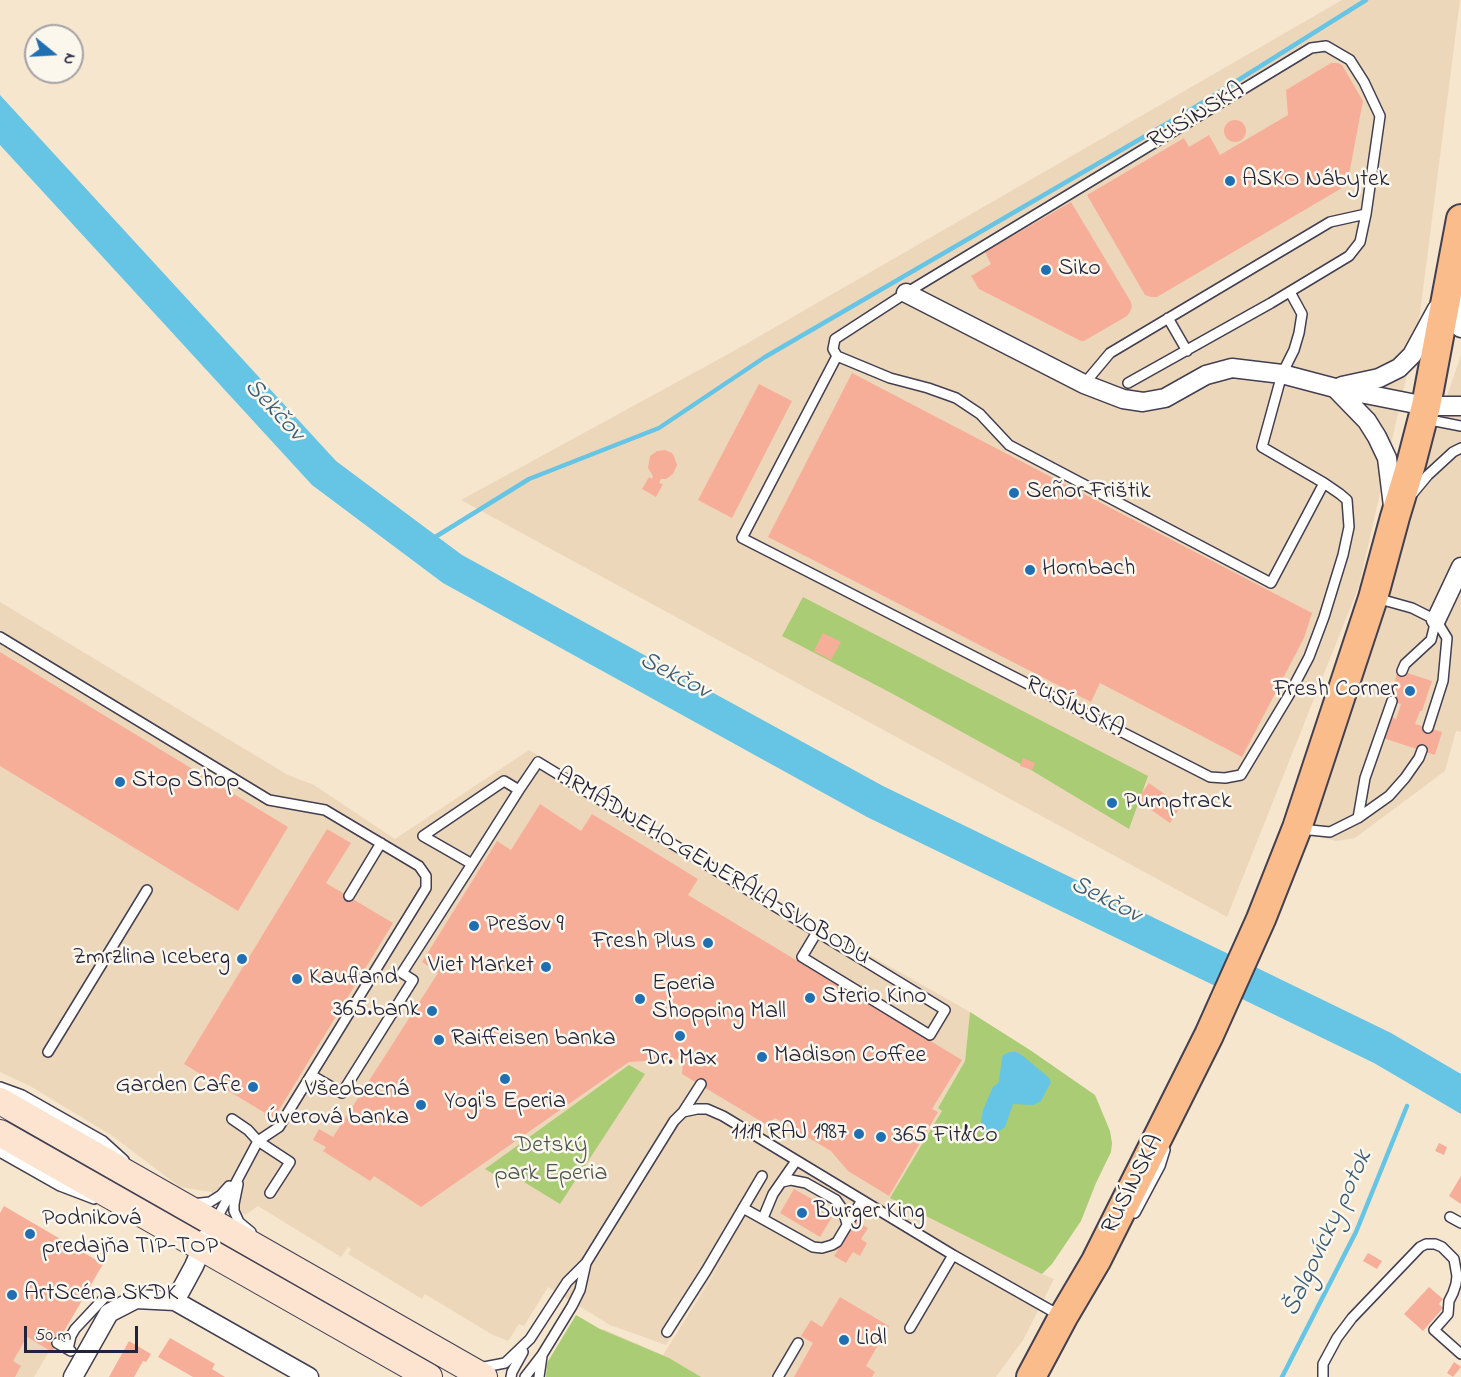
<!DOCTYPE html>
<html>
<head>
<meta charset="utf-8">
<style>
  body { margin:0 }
  #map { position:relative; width:1461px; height:1377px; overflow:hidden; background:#f6e6ce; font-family:"Indie Flower",sans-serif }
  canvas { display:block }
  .north { position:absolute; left:24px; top:24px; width:60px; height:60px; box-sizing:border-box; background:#fbf7ec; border:2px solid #a4a2a5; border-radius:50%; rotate:108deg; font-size:16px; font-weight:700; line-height:24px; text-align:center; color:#22223b }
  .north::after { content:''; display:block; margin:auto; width:21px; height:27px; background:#1f6fb2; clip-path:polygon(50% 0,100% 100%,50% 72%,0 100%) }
  .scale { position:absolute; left:24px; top:1326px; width:114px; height:27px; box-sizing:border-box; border:3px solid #22223b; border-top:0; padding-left:8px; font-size:18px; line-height:21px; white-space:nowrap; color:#22223b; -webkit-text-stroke:4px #fbf7ec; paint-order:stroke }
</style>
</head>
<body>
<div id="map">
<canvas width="1461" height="1377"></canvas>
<div class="north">N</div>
<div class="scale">50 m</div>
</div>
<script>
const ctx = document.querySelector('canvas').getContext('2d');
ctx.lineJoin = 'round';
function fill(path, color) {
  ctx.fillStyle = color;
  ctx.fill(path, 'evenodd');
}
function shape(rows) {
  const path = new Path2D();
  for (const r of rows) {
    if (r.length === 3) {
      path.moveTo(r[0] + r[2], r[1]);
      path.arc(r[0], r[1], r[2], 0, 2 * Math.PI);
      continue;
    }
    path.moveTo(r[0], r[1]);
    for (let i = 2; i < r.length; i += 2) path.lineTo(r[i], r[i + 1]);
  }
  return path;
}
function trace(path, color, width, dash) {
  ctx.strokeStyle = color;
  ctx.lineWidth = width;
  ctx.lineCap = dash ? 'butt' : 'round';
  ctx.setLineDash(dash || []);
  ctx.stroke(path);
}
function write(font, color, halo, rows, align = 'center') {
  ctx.font = font + ' "Indie Flower",sans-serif';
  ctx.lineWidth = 5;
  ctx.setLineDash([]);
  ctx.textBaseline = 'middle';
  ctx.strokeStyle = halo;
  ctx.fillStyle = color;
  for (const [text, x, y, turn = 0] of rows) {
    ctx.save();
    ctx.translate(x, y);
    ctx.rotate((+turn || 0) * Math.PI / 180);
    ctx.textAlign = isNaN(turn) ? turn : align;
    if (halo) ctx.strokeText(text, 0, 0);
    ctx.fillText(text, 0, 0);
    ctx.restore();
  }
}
const built = shape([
  [1342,0,1460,0,1419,321,1359,586,1227,917,461,500,732,352],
  [1461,355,1461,732,1456,731,1445,771,1355,838,1337,841,1298,833],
  [0,602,288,775,314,785,395,839,529,750,857,948,970,1012,965,1061,938,1108,942,1110,1042,1274,1054,1279,1023,1340,996,1377,569,1377,603,1329,663,1355,725,1256,666,1345,610,1325,548,1287,524,1326,519,1324,508,1341,491,1334,425,1294,422,1299,348,1254,351,1249,348,1247,341,1257,258,1206,245,1215,211,1192,180,1187,111,1135,30,1086,0,1072],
  [0,1322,50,1350,34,1377,0,1377]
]);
const green = shape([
  [803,597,1148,776,1129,829,1031,770,893,694,782,636],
  [970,1012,1030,1050,1095,1095,1110,1131,1112,1143,1111,1152,1096,1183,1081,1221,1052,1264,1042,1274,890,1198,942,1111,938,1108,965,1061],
  [629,1065,645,1074,560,1204,506,1171,495,1175,485,1169],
  [576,1315,600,1329,669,1358,701,1377,546,1377,547,1363]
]);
const water = shape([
  [0,95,336,461,462,555,883,786,1391,1033,1461,1074,1461,1114,1374,1063,867,817,443,583,312,485,0,145],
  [1010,1052,1016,1052,1023,1056,1048,1077,1051,1082,1041,1101,1033,1105,1013,1104,1005,1127,999,1131,986,1134,981,1130,980,1127,983,1110,993,1087,999,1082,1002,1058,1003,1055]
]);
const stream = shape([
  [432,539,529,479,659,428,765,357,1197,106,1366,0],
  [1282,1377,1356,1232,1407,1106]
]);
const building = shape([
  [1331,63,1338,63,1342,65,1363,101,1347,185,1157,297,1151,297,1145,295,1087,195,1184,138,1189,147,1209,135,1220,155,1288,115,1286,90],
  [1235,131,11],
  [1071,202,1131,302,1132,306,1130,312,1127,316,1084,341,1081,341,979,289,971,276,991,264,985,252],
  [852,373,1312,613,1304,638,1242,757,1100,683,1091,702,768,537],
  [759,384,792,401,732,518,698,500],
  [665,450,672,453,674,456,677,465,673,474,666,479,661,479,659,483,663,484,656,497,642,489,649,477,652,479,653,476,648,468,650,456,657,451],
  [823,633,841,642,831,660,814,651],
  [0,652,288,827,238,911,0,766],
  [1398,670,1432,681,1422,711,1420,711,1415,724,1442,732,1435,755,1383,738,1390,716,1396,719,1401,704,1389,700],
  [1023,758,1035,763,1032,770,1020,766],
  [1149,783,1181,806,1170,823,1137,800],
  [540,804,581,831,592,814,698,879,688,895,962,1060,932,1109,938,1112,889,1196,848,1171,831,1151,775,1118,767,1125,682,1074,683,1059,629,1062,421,1207,374,1176,370,1181,323,1151,326,1147,313,1140,319,1129,333,1137,438,973,422,962,497,841,511,850],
  [327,829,351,843,326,883,393,923,274,1118,269,1115,268,1117,264,1115,265,1113,184,1064],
  [1439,1143,1447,1147,1444,1155,1435,1151],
  [1461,1176,1461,1204,1449,1196],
  [794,1189,812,1199,815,1197,822,1201,818,1207,821,1208,821,1206,826,1208,823,1212,832,1217,820,1237,780,1213],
  [4,1206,103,1264,52,1352,27,1337,13,1361,21,1366,15,1377,0,1377,0,1213],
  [856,1221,868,1228,861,1239,867,1243,860,1256,853,1252,846,1263,834,1256],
  [1368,1253,1382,1261,1377,1269,1363,1261],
  [1429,1287,1443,1299,1439,1304,1443,1308,1423,1331,1404,1314],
  [840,1297,889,1326,866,1366,875,1372,872,1377,794,1377,813,1343,801,1336,811,1320,822,1327],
  [170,1338,215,1364,212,1369,225,1377,193,1377,158,1357],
  [129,1341,151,1354,146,1362,143,1361,134,1377,109,1377],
  [1454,1362,1461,1367,1453,1377,1447,1373]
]);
const lane = shape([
  [1168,318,1187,351],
  [837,356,742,538,1210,777,1225,778,1241,775,1289,695,1309,657,1324,617,1343,555,1349,527,1347,500,1340,494,1324,483],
  [1128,383,1271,303,1349,256,1360,242,1366,214],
  [1084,384,1110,353,1330,222,1366,214,1380,116,1364,82,1350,60,1326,46,1311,48,906,293,835,339,833,349,837,356,890,378,928,388,956,398,980,414,1009,445,1271,583,1324,483,1262,447,1282,374,1294,350,1299,333,1302,314,1290,292],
  [1425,419,1461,426],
  [1413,493,1428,475,1453,452,1461,448],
  [1376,598,1412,608,1436,620,1447,638,1443,681,1428,728],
  [0,637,269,800,325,810,419,866,426,876,426,888,279,1127,258,1141,215,1222],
  [1402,671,1405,664,1431,640,1436,620],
  [519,790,538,762,945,1010,930,1035,802,957,817,932],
  [1358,818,1365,778,1392,701],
  [1300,829,1330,832,1358,818,1389,796,1405,778,1419,758,1422,750],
  [349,896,381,843],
  [48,1052,147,890],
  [311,1075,342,1093,413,980,402,973,472,864,519,790,504,781,423,836,472,864],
  [0,1087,22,1095,103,1141,124,1160],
  [683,1112,701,1084],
  [232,1119,248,1130,258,1141,290,1162,270,1193],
  [0,1152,60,1186,94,1199],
  [782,1182,791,1180,806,1183,836,1200,843,1210,847,1224],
  [238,1184,234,1204,234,1211,239,1222,251,1232],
  [192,1204,210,1202,221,1195,229,1186],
  [743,1208,813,1247,822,1248,832,1245,837,1242,862,1200],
  [1135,1213,1160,1166,1165,1150],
  [1450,1217,1461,1223],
  [763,1218,773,1194,796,1161],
  [910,1328,953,1255],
  [667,1332,706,1271,762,1176],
  [57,1343,71,1351],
  [68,1349,71,1336,75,1329,105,1297],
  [479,1368,505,1363,530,1339,567,1282,586,1263,594,1250,674,1121,683,1112,697,1109,707,1109,723,1116,953,1255,1059,1315],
  [511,1377,512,1372,523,1352],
  [525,1377,542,1355,572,1306,580,1290,586,1263],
  [539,1377,542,1356],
  [778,1377,798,1343],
  [1323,1377,1323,1364,1337,1338,1352,1318,1420,1247,1426,1244,1435,1244,1442,1247,1454,1259,1457,1276,1456,1284,1453,1293,1449,1301,1448,1314,1434,1330,1461,1354]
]);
const street = shape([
  [906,293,1084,384,1123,399,1143,402,1165,398,1206,375,1232,368,1282,374,1335,388,1426,406,1461,406],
  [1451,293,1461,328],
  [1342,386,1379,378,1399,368,1412,355,1437,309],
  [1335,388,1367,421,1377,437,1387,458,1393,506],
  [1436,620,1461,567],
  [175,1301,194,1266,206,1238],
  [73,1377,109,1313,136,1299,175,1301,309,1377]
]);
const secondary = shape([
  [0,1101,484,1377],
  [0,1133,429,1377]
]);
const primary = shape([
  [1031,1377,1063,1317,1096,1261,1209,1035,1261,919,1297,828,1373,598,1395,517,1411,464,1426,406,1461,219]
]);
const markers = [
  [1230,181,6,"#1f6fb2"],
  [1046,270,6,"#1f6fb2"],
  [1014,493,6,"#1f6fb2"],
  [1030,570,6,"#1f6fb2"],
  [1410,691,6,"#1f6fb2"],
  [120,782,6,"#1f6fb2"],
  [1112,803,6,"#1f6fb2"],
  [474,926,6,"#1f6fb2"],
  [708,943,6,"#1f6fb2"],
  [242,959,6,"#1f6fb2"],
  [546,967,6,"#1f6fb2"],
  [297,979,6,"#1f6fb2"],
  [810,998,6,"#1f6fb2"],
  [640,999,6,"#1f6fb2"],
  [432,1011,6,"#1f6fb2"],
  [680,1036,6,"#1f6fb2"],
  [439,1040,6,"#1f6fb2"],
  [762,1057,6,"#1f6fb2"],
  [505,1079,6,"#1f6fb2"],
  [253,1087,6,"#1f6fb2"],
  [421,1105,6,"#1f6fb2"],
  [859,1134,6,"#1f6fb2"],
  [881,1137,6,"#1f6fb2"],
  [802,1213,6,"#1f6fb2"],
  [30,1234,6,"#1f6fb2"],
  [12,1295,6,"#1f6fb2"],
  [844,1340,6,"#1f6fb2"]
];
const streetNames = [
  ["RUSÍNSKA",1197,117,-31],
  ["RUSÍNSKA",1074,708,27],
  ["ARMÁDNEHO GENERÁLA SVOBODU",712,868,31],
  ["RUSÍNSKA",1134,1185,-63]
];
const poiNames = [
  ["ASKO Nábytek",1242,181],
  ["Siko",1058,270],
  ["Señor Frištik",1026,493],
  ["Hornbach",1042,570],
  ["Fresh Corner",1398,691,"right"],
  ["Stop Shop",132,782],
  ["Pumptrack",1124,803],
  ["Prešov 9",486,926],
  ["Fresh Plus",696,943,"right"],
  ["Zmrzlina Iceberg",230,959,"right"],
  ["Viet Market",534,967,"right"],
  ["Kaufland",309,979],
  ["Eperia",652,985],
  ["Shopping Mall",652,1013],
  ["Sterio Kino",822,998],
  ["365.bank",420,1011,"right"],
  ["Raiffeisen banka",451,1040],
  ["Madison Coffee",774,1057],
  ["Dr. Max",680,1060,"center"],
  ["Garden Cafe",241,1087,"right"],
  ["Všeobecná",409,1091,"right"],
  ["úverová banka",409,1119,"right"],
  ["Yogi's Eperia",505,1103,"center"],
  ["1119 RAJ 1987",847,1134,"right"],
  ["365 Fit&Co",893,1137],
  ["Burger King",814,1213],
  ["Podniková",42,1220],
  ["predajňa TIP-TOP",42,1248],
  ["ArtScéna SKDK",24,1295],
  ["Lidl",856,1340]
];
const parkNames = [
  ["Detský",551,1147],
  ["park Eperia",551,1175]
];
const waterNames = [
  ["Sekčov",273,411,47],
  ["Sekčov",674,677,27],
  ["Sekčov",1105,901,27],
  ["Šalgovícky potok",1329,1234,-65]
];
fill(built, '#edd7bb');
fill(green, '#aacc75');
fill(water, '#66c5e4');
trace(stream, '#66c5e4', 4.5);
fill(building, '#f7ae98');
trace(lane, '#423f51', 12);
trace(street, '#423f51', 21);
trace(secondary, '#423f51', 28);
trace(primary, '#423f51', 32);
trace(lane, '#fff', 9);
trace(street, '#fff', 18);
trace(secondary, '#fde4d0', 26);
trace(primary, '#f9bc8a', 28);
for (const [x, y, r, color] of markers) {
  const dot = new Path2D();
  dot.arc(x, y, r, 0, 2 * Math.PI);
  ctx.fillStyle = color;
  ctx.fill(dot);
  trace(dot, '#fbf7ec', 2);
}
write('24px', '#22223b', '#fbf7ec', streetNames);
write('24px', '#22223b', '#fbf7ec', poiNames, 'left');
write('24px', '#4b554c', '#fbf7ec', parkNames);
write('italic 26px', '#3a5b76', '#fbf7ec', waterNames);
</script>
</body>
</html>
